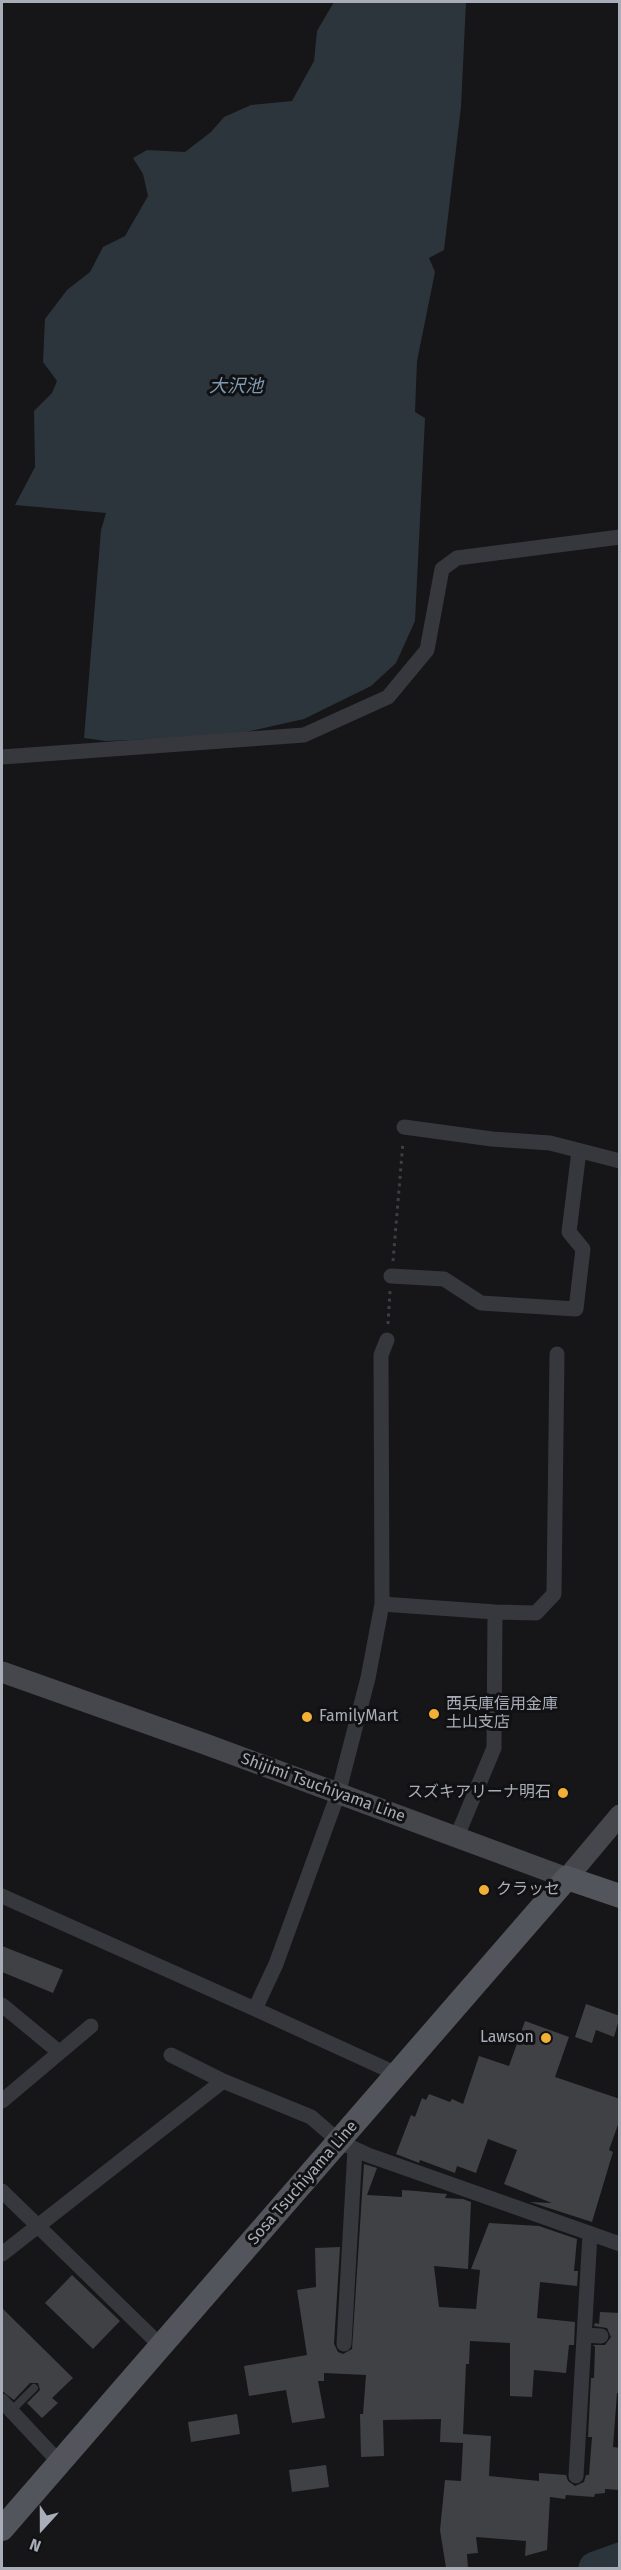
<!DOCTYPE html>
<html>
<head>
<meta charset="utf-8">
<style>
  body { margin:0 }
  #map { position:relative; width:621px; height:2570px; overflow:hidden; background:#161618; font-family:"Fira Sans",sans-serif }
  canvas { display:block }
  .frame { position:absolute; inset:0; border:3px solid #a8adb8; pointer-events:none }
  .north { position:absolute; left:12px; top:2498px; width:60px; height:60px; -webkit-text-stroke:4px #111113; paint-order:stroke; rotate:201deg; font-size:16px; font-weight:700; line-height:24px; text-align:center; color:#a8adb8 }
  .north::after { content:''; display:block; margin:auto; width:21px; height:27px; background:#a8adb8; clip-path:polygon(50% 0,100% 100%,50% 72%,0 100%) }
</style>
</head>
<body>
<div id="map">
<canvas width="621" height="2570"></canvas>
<div class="frame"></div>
<div class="north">N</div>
</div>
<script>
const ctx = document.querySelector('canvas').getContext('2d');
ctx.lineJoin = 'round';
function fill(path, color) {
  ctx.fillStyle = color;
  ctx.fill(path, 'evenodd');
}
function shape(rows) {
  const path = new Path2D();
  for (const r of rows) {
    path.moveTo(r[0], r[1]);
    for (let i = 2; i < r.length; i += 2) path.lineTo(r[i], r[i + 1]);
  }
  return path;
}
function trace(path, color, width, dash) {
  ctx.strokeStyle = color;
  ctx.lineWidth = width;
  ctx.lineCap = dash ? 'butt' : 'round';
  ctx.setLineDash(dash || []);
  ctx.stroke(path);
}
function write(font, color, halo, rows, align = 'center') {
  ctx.font = font + ' "Fira Sans","Noto Sans JP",sans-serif';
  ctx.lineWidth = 6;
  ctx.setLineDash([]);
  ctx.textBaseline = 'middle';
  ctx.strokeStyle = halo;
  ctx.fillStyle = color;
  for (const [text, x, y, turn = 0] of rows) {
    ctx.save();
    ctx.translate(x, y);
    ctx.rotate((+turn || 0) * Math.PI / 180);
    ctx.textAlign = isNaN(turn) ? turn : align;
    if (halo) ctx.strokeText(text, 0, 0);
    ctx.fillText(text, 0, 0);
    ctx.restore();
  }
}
const water = shape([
  [334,2,466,2,461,107,444,250,429,258,435,272,417,361,415,412,425,418,415,621,396,663,371,686,304,719,228,736,106,741,84,738,101,530,106,513,15,505,35,467,34,411,52,393,57,381,43,362,45,319,67,290,90,272,103,247,125,236,148,196,143,174,133,158,147,150,185,152,211,132,224,117,251,105,292,101,314,61,317,31]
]);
const river = shape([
  [595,2568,620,2559]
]);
const building = shape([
  [2,1946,63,1970,53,1993,2,1972],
  [586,2004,620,2016,614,2037,596,2030,592,2043,575,2037],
  [525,2021,569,2037,555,2077,620,2099,620,2119,609,2150,613,2152,592,2222,530,2202,552,2203,504,2184,517,2150,488,2139,476,2173,457,2166,455,2173,420,2160,419,2163,396,2154,411,2115,415,2117,422,2098,426,2100,429,2094,450,2102,452,2099,463,2104,479,2056,509,2066],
  [364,2164,377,2168,367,2195,402,2197,402,2190,416,2191,447,2194,445,2198,463,2199,471,2202,468,2269,434,2266,439,2307,476,2309,480,2270,471,2269,489,2223,539,2226,577,2239,574,2271,578,2271,577,2286,540,2282,537,2318,575,2322,574,2345,569,2345,566,2373,534,2370,532,2397,510,2396,510,2343,470,2341,469,2364,466,2364,463,2434,491,2436,489,2476,539,2481,539,2473,566,2475,568,2481,575,2486,584,2482,586,2475,589,2475,592,2437,588,2437,591,2378,594,2378,595,2347,593,2345,605,2345,611,2337,607,2328,594,2326,595,2323,599,2324,600,2312,620,2313,620,2393,617,2393,613,2447,620,2448,620,2490,605,2489,605,2493,595,2494,594,2497,566,2495,565,2499,550,2497,547,2550,525,2556,526,2541,476,2537,478,2553,467,2554,468,2568,446,2568,440,2530,445,2480,461,2481,463,2443,440,2442,441,2419,383,2420,384,2456,361,2457,360,2414,363,2414,366,2375,324,2373,324,2381,318,2381,325,2418,292,2423,286,2390,249,2396,244,2366,307,2355,297,2290,316,2287,315,2248,340,2247,334,2344,338,2352,343,2354,352,2349],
  [72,2275,120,2321,93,2349,45,2303],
  [2,2308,73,2378,52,2398,58,2403,42,2418,27,2403,40,2390,38,2383,30,2383,14,2400,2,2391],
  [237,2414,240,2434,191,2442,188,2422],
  [326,2465,329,2487,292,2492,289,2470]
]);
const path = shape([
  [393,1261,403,1142],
  [388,1324,390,1291]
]);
const lane = shape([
  [11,2411,34,2388]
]);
const street = shape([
  [2,757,304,735,388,697,427,650,442,569,457,558,620,537],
  [404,1127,492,1139,550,1143,620,1161],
  [391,1276,444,1279,481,1303,576,1309,583,1249,569,1232,579,1151],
  [382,1604,495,1612,536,1613,554,1594,557,1354],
  [457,1836,494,1748,495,1612],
  [2,1896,255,2009,276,1964,338,1794,368,1678,382,1604,381,1355,387,1340],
  [2,2005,59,2052],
  [255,2009,397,2074],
  [171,2055,223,2081,311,2117,340,2142,368,2155,620,2244],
  [2,2101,91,2026],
  [2,2191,161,2346],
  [2,2254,223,2081],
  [584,2335,601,2336],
  [344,2344,355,2149],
  [2,2401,59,2462],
  [576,2476,590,2234]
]);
const secondary = shape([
  [2,1672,205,1744,567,1878,620,1815]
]);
const primary = shape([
  [2,2529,567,1878,620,1896]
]);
const markers = [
  [434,1714,6,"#f2b134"],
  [307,1717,6,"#f2b134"],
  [563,1793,6,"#f2b134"],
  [484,1890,6,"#f2b134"],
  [546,2038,6,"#f2b134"]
];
const poiNames = [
  ["西兵庫信用金庫",446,1705],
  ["土山支店",446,1723],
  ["FamilyMart",319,1717],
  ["スズキアリーナ明石",551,1793,"right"],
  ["クラッセ",496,1890],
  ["Lawson",534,2038,"right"]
];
const streetNames = [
  ["Shijimi Tsuchiyama Line",323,1788,20],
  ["Sosa Tsuchiyama Line",303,2183,-49]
];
const waterNames = [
  ["大沢池",236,387]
];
fill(water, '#2c353c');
trace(river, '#2c353c', 33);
fill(building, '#404145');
trace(path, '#3d3f44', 3, [3, 4.5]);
trace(lane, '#37383d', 8);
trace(street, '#37383d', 15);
trace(secondary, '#45474d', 21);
trace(primary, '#53555c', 24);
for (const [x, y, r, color] of markers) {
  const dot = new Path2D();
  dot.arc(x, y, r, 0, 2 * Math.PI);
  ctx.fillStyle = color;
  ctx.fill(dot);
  trace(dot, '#111113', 2);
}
write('16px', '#a8adb8', '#111113', poiNames, 'left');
write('16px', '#a8adb8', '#111113', streetNames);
write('italic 18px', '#7f9bb3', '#111113', waterNames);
</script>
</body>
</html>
